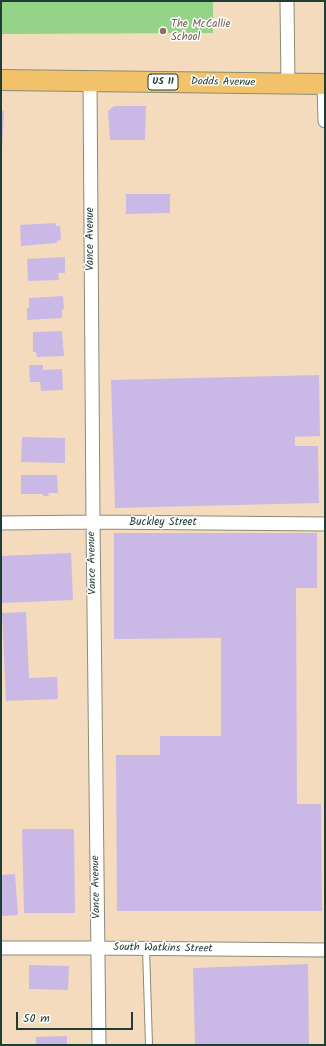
<!DOCTYPE html>
<html>
<head>
<meta charset="utf-8">
<style>
  body { margin:0 }
  #map { position:relative; width:326px; height:1046px; overflow:hidden; background:#f4dbbd; font-family:Kalam,sans-serif }
  canvas { display:block }
  .frame { position:absolute; inset:0; border:2px solid #1f3d34; pointer-events:none }
  .scale { position:absolute; left:16px; top:1012px; width:117px; height:18px; box-sizing:border-box; border:2px solid #1f3d34; border-top:0; padding-left:5px; font-size:12px; line-height:14px; white-space:nowrap; color:#1f3d34; -webkit-text-stroke:3px #fff; paint-order:stroke }
</style>
</head>
<body>
<div id="map">
<canvas width="326" height="1046"></canvas>
<div class="frame"></div>
<div class="scale">50 m</div>
</div>
<script>
const ctx = document.querySelector('canvas').getContext('2d');
ctx.lineJoin = 'round';
function fill(path, color) {
  ctx.fillStyle = color;
  ctx.fill(path, 'evenodd');
}
function shape(rows) {
  const path = new Path2D();
  for (const r of rows) {
    path.moveTo(r[0], r[1]);
    for (let i = 2; i < r.length; i += 2) path.lineTo(r[i], r[i + 1]);
  }
  return path;
}
function trace(path, color, width, dash) {
  ctx.strokeStyle = color;
  ctx.lineWidth = width;
  ctx.lineCap = dash ? 'butt' : 'round';
  ctx.setLineDash(dash || []);
  ctx.stroke(path);
}
function write(font, color, halo, rows, align = 'center') {
  ctx.font = font + ' Kalam,sans-serif';
  ctx.lineWidth = 3;
  ctx.setLineDash([]);
  ctx.textBaseline = 'middle';
  ctx.strokeStyle = halo;
  ctx.fillStyle = color;
  for (const [text, x, y, turn = 0] of rows) {
    ctx.save();
    ctx.translate(x, y);
    ctx.rotate((+turn || 0) * Math.PI / 180);
    ctx.textAlign = isNaN(turn) ? turn : align;
    if (halo) ctx.strokeText(text, 0, 0);
    ctx.fillText(text, 0, 0);
    ctx.restore();
  }
}
const green = shape([
  [1,1,213,1,213,33,1,34]
]);
const building = shape([
  [114,106,146,106,145,140,110,140,108,111],
  [1,111,4,111,2,152,1,152],
  [126,194,170,194,170,213,126,214],
  [55,223,56,226,60,226,61,240,57,241,57,243,21,246,20,225],
  [65,257,65,273,58,273,59,280,28,281,27,259],
  [63,296,64,309,62,309,62,318,27,320,27,308,29,308,29,298],
  [62,331,64,356,37,357,36,352,33,352,33,332],
  [29,365,43,365,43,370,62,369,63,390,41,391,40,382,30,382],
  [319,375,320,436,295,437,295,446,318,446,319,503,115,508,111,380],
  [22,437,65,438,65,463,21,462],
  [21,475,57,475,58,493,48,493,49,496,43,496,43,494,21,494],
  [114,533,317,533,317,588,296,588,297,804,321,804,322,911,117,911,116,755,160,755,160,736,221,736,221,638,114,639],
  [71,553,73,600,1,603,1,556],
  [26,612,29,678,57,677,58,699,6,701,2,613],
  [22,829,74,829,75,913,24,913],
  [15,874,18,915,1,916,1,875],
  [308,964,309,1045,195,1045,193,968],
  [29,965,69,966,68,990,29,989],
  [67,1036,67,1045,36,1045,36,1037]
]);
const service = shape([
  [146,948,149,1045]
]);
const minor = shape([
  [287,1,288,84],
  [90,81,93,522,99,1045],
  [324,84,325,121],
  [1,523,93,522,325,524],
  [1,948,97,948,325,950]
]);
const primary = shape([
  [1,80,325,84]
]);
const markers = [
  [163,31,4,"#8d6e63"]
];
const shields = [
  [163,82,30]
];
const shieldNames = [
  ["US 11",163,82]
];
const educationNames = [
  ["The McCallie",171,25],
  ["School",171,38]
];
const streetNames = [
  ["Dodds Avenue",223,83,1],
  ["Vance Avenue",91,239,-90],
  ["Buckley Street",163,523],
  ["Vance Avenue",93,563,-91],
  ["Vance Avenue",97,887,-91],
  ["South Watkins Street",163,949,1]
];
fill(green, '#95d388');
fill(building, '#cab9e6');
trace(service, '#8a8c78', 8);
trace(minor, '#8a8c78', 15);
trace(primary, '#8a8c78', 22);
trace(service, '#fff', 6);
trace(minor, '#fff', 13);
trace(primary, '#f2c26a', 20);
for (const [x, y, r, color] of markers) {
  const dot = new Path2D();
  dot.arc(x, y, r, 0, 2 * Math.PI);
  ctx.fillStyle = color;
  ctx.fill(dot);
  trace(dot, '#fff', 1.5);
}
for (const [x, y, w] of shields) {
  const box = new Path2D();
  box.roundRect(x - w / 2, y - 8, w, 16, 3);
  ctx.fillStyle = '#fff';
  ctx.fill(box);
  trace(box, '#1f3d34', 1);
}
write('bold 10px', '#1f3d34', null, shieldNames);
write('11px', '#785e54', '#fff', educationNames, 'left');
write('11px', '#1f3d34', '#fff', streetNames);
</script>
</body>
</html>
